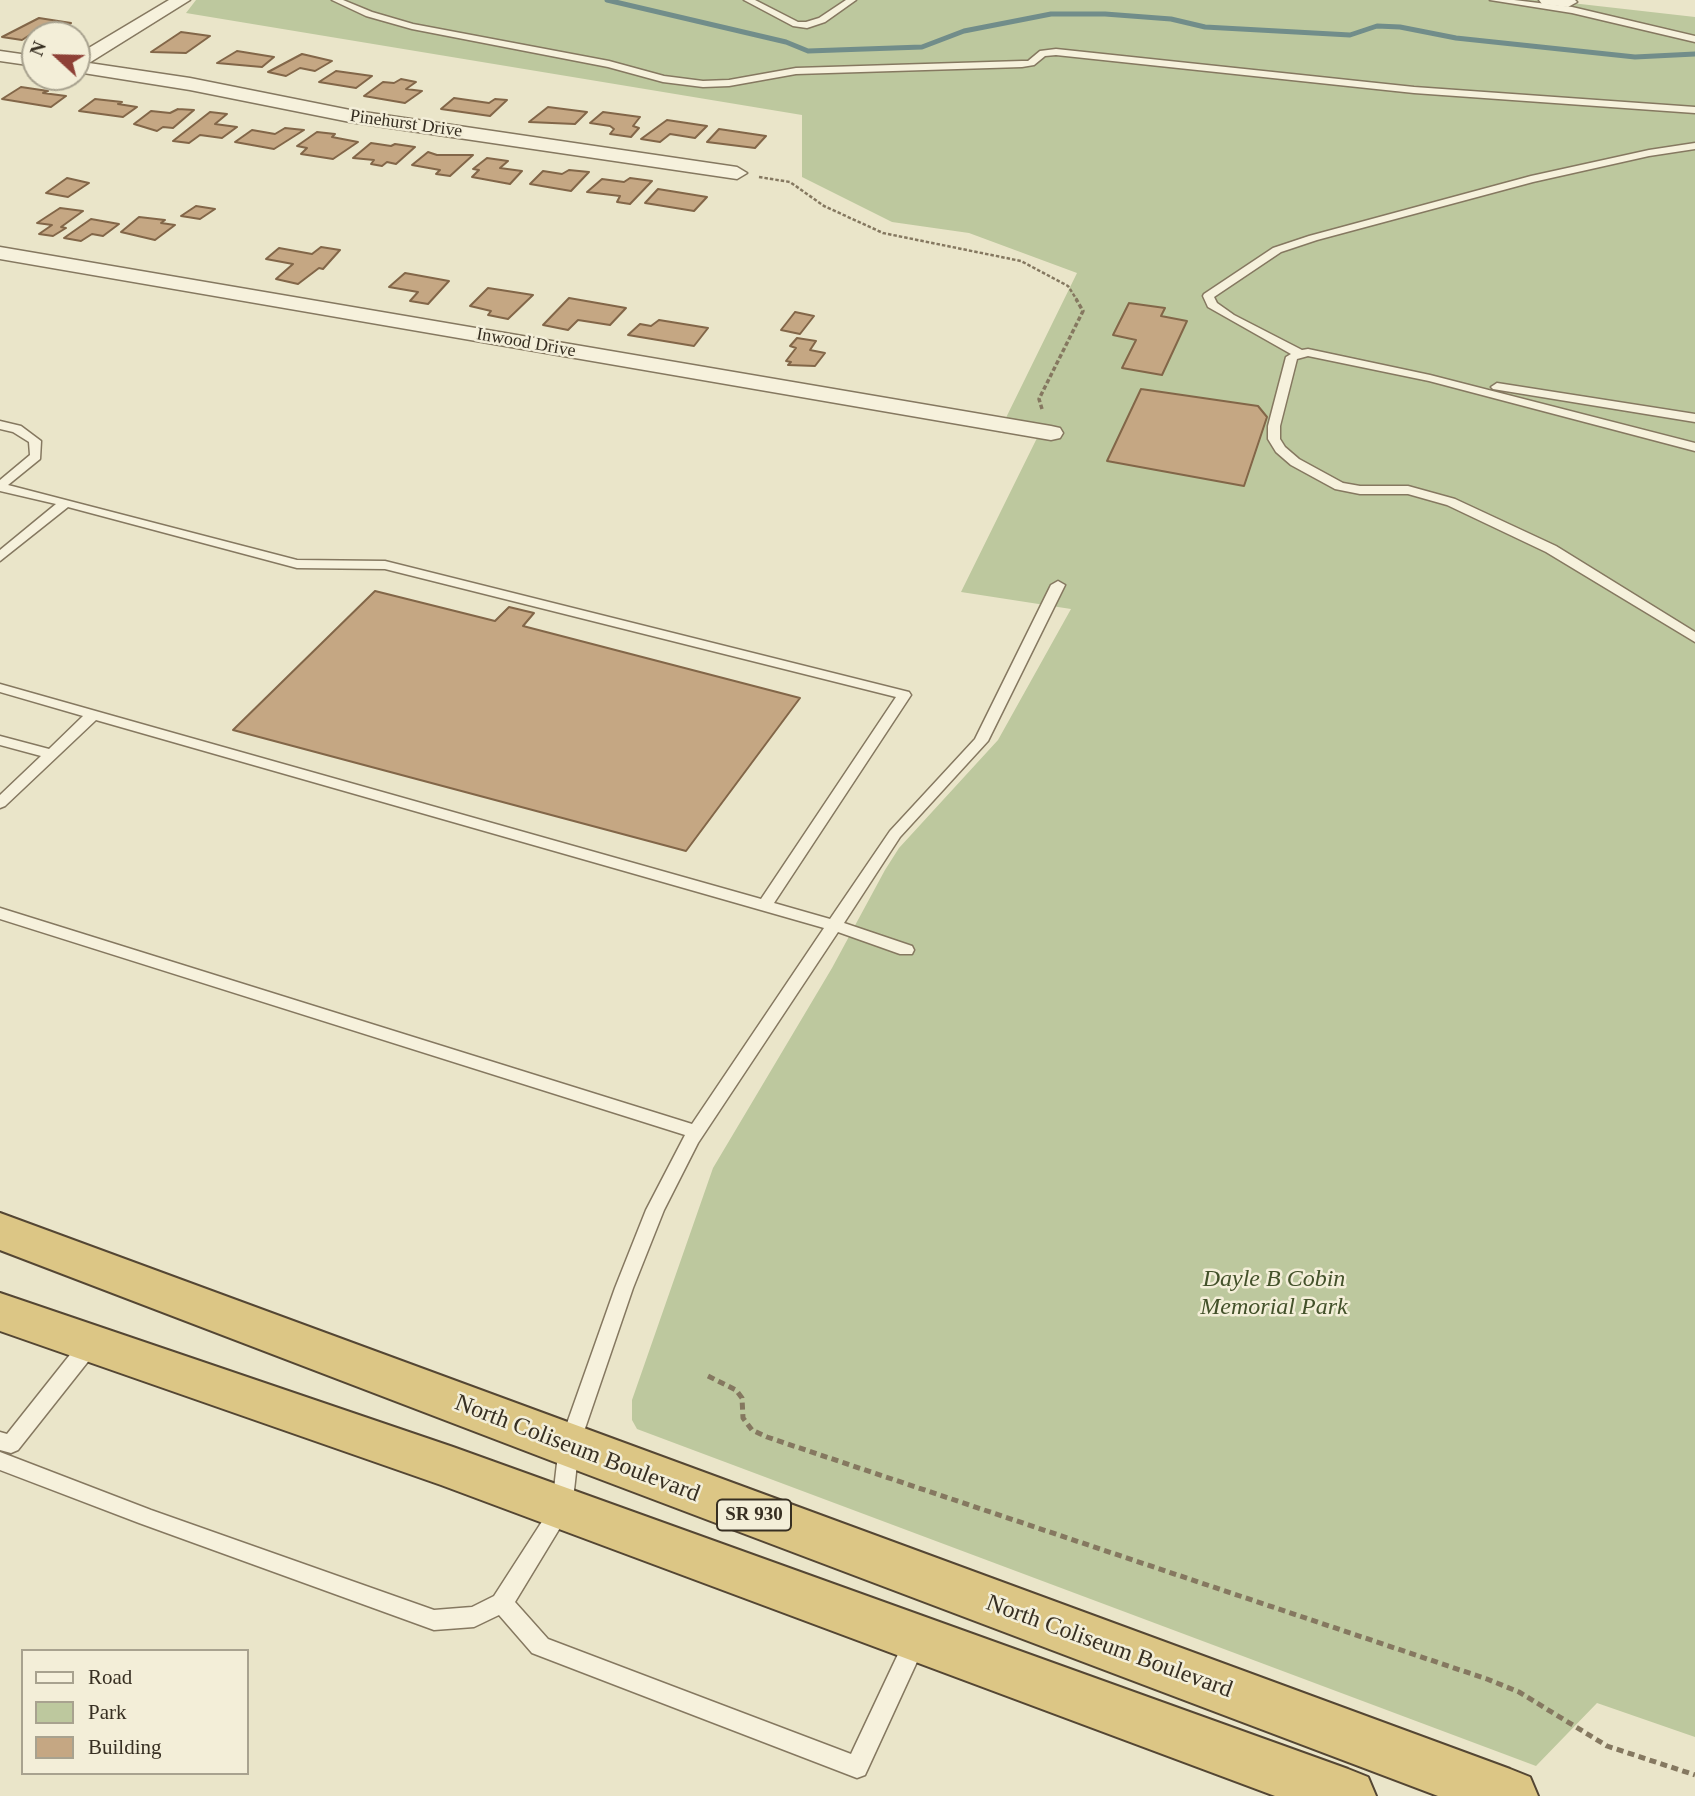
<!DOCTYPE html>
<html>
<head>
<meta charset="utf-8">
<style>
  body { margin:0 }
  #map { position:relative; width:1695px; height:1796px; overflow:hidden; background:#eae5c9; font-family:"Times New Roman",serif }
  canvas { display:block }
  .legend { position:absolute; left:21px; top:1649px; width:228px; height:126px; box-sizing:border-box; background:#f3eed8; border:2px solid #a8a28f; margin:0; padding:9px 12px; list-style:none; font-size:21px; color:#372f22 }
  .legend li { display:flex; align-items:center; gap:14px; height:35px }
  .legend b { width:35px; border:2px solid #a8a28f }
  .north { position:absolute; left:21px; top:21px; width:70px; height:70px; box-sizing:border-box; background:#f3eed8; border:2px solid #a8a28f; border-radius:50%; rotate:292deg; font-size:19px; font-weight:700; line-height:28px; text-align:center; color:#372f22 }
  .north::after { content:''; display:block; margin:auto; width:24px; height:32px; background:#8e4036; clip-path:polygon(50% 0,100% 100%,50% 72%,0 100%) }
</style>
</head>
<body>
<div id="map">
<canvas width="1695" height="1796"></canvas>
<ul class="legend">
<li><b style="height:9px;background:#f6f1dc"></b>Road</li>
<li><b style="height:19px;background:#bdc89e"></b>Park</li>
<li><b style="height:19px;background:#c5a783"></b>Building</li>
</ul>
<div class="north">N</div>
</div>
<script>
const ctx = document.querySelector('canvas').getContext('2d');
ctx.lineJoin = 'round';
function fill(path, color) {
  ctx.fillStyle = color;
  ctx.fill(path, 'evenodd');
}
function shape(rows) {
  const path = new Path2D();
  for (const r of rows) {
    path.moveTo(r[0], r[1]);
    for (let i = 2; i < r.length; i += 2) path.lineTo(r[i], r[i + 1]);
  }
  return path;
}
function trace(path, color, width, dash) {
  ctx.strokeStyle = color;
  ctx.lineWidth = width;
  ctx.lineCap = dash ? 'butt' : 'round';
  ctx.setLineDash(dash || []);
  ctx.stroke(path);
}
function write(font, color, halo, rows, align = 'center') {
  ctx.font = font + ' "Times New Roman",serif';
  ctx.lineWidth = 5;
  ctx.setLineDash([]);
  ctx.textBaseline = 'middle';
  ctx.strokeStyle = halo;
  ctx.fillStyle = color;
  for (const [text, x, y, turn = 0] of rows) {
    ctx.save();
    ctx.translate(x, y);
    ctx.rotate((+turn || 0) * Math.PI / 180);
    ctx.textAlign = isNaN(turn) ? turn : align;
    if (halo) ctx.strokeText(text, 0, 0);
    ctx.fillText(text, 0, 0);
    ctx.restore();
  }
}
const green = shape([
  [196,0,1545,0,1695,17,1695,1737,1597,1703,1536,1766,637,1429,632,1420,632,1400,713,1168,832,968,885,870,899,848,998,740,1071,609,961,592,1037,438,999,432,1077,273,969,233,892,222,802,177,802,115,186,13]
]);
const stream = shape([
  [607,0,786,42,808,51,922,47,964,31,1051,14,1105,14,1171,19,1205,27,1350,35,1377,26,1400,27,1456,38,1635,57,1695,54]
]);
const building = shape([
  [39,18,71,23,56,31,39,29,22,40,2,37,39,18],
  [181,32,210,36,186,53,151,52,181,32],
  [237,51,274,57,262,67,217,63,237,51],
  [302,54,332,61,315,71,300,68,286,76,268,72,302,54],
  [336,71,372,76,356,88,319,82,336,71],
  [401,79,416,82,406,89,422,91,405,103,364,96,383,82,394,83,401,79],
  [21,87,48,91,43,93,66,96,51,107,2,99,21,87],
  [454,98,489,103,495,99,507,100,490,116,441,109,454,98],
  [95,99,122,102,118,104,137,107,123,117,79,111,95,99],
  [548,107,587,112,575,124,529,122,548,107],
  [178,109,194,110,173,128,163,127,157,131,134,124,151,111,170,113,178,109],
  [210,112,227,114,215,124,237,127,222,138,200,135,189,143,173,141,210,112],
  [603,112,640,117,633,126,639,128,631,137,610,134,614,129,610,126,590,123,603,112],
  [667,120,707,126,695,138,670,134,660,142,641,139,667,120],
  [285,128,304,130,274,149,235,142,252,130,275,134,285,128],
  [719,129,766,136,755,148,707,142,719,129],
  [317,132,335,134,332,137,358,142,333,159,301,154,307,148,297,146,317,132],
  [371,143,391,146,395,144,415,147,396,164,387,162,382,166,371,164,374,160,353,158,371,143],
  [428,152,437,155,473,155,450,176,436,174,440,170,412,165,428,152],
  [487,158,508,161,500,168,522,171,510,184,472,177,479,170,473,169,487,158],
  [569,170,589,172,571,191,530,184,543,171,562,174,569,170],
  [67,178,89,183,68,197,46,193,67,178],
  [630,178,652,181,630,204,617,202,620,196,587,192,602,179,624,182,630,178],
  [658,189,707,197,694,211,645,203,658,189],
  [196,206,215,209,200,219,181,216,196,206],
  [60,208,83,211,61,227,66,228,53,236,39,234,52,225,37,223,60,208],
  [139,217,165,220,161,223,175,225,155,240,121,232,139,217],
  [91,219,119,224,103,236,92,234,81,241,64,238,91,219],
  [321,247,340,250,323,269,319,268,298,284,276,279,293,264,266,259,279,248,312,254,321,247],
  [405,273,449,281,428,304,410,301,418,292,389,287,405,273],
  [488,288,533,295,508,319,488,315,491,311,470,306,488,288],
  [569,298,626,308,610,325,578,320,568,330,543,325,569,298],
  [1129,303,1165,308,1161,316,1187,321,1162,375,1122,368,1136,340,1113,335,1129,303],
  [795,312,814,316,800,334,781,330,795,312],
  [659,320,708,328,694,346,628,335,640,324,651,326,659,320],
  [797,338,816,341,810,350,825,353,815,366,788,365,791,362,786,361,796,348,790,346,797,338],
  [1141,389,1258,406,1267,417,1244,486,1107,461,1141,389],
  [375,591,495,621,509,607,534,613,523,626,800,698,686,851,233,730,375,591]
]);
const pathFar2 = shape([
  [759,177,790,182,824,206,883,233,1021,261,1068,286,1077,300]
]);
const pathFar1 = shape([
  [1042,409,1039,399,1083,311,1076,299]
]);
const path = shape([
  [708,1376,736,1390,742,1398,743,1418,752,1430,767,1437,1487,1679,1519,1692,1607,1746,1695,1775]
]);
const service = shape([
  [332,0,343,0,372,12,413,24,609,61,664,76,703,81,729,80,796,68,1022,61,1028,61,1040,51,1056,49,1414,87,1695,107,1695,113,1414,93,1056,55,1045,56,1034,65,1022,67,796,74,729,86,703,87,663,82,608,67,412,29,366,16,332,0],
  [744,0,755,0,798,22,806,22,819,18,846,0,856,0,825,22,807,28,793,26,744,0],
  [1490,0,1514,0,1572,7,1695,36,1695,42,1572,13,1490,0],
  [1695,143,1695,149,1649,156,1533,182,1317,240,1281,252,1214,297,1217,303,1234,315,1302,350,1308,349,1430,375,1695,443,1695,451,1429,381,1308,356,1297,359,1280,426,1280,439,1285,447,1299,459,1343,483,1360,486,1408,486,1455,499,1556,546,1695,632,1695,642,1546,552,1447,505,1408,494,1360,494,1335,489,1291,465,1276,452,1268,439,1268,426,1286,357,1291,354,1208,307,1203,296,1204,294,1273,248,1309,236,1531,176,1649,150,1695,143],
  [1497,383,1695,414,1695,422,1493,389,1491,387,1497,383],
  [0,421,21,426,41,441,40,459,8,485,297,560,385,561,909,692,911,695,774,903,830,919,890,831,975,739,1051,585,1058,581,1065,585,988,741,900,837,844,923,912,946,914,950,912,954,900,954,838,932,698,1143,664,1210,633,1288,579,1446,572,1508,515,1602,548,1639,851,1754,908,1633,916,1630,924,1633,927,1640,865,1775,857,1778,532,1653,499,1615,474,1627,434,1630,139,1523,0,1470,0,1452,151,1510,434,1610,472,1607,494,1596,552,1506,559,1446,615,1288,646,1210,685,1135,0,919,0,908,692,1124,824,928,96,720,5,806,0,808,0,795,41,756,0,745,0,736,49,749,83,716,0,692,0,684,761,899,896,697,385,569,297,568,68,507,0,561,0,550,56,504,0,491,0,480,30,455,29,442,13,432,0,429,0,421],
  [91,1335,98,1337,101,1343,98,1349,18,1450,11,1453,0,1450,0,1432,7,1434,84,1337,91,1335]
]);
const minor = shape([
  [169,0,190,0,89,63,190,78,350,110,737,167,747,173,737,179,350,122,190,90,77,72,77,55,169,0],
  [1539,0,1575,0,1577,2,1568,7,1542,4,1539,0],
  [0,51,35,56,35,66,0,61,0,51],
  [0,247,1051,426,1060,428,1063,433,1060,438,1051,440,0,259,0,247]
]);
const trunk = shape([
  [0,1213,1510,1769,1530,1777,1538,1796,1438,1796,552,1461,0,1250,0,1213],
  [0,1293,453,1447,1348,1769,1368,1777,1376,1796,1275,1796,441,1485,0,1331,0,1293]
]);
const farStreetnames = [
  ["Pinehurst Drive",406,124,8],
  ["Inwood Drive",526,343,10]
];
const shields = [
  [754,1515,74]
];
const shieldNames = [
  ["SR 930",754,1515]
];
const nearParknames = [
  ["Dayle B Cobin",1274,1280],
  ["Memorial Park",1274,1308]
];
const nearStreetnames = [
  ["North Coliseum Boulevard",577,1449,21],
  ["North Coliseum Boulevard",1109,1647,20]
];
fill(green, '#bdc89e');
trace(stream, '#718d8a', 5);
fill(building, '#c5a783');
trace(building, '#826648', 2);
trace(service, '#857860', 3);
trace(minor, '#857860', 3);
trace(trunk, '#544633', 4);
trace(pathFar2, '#857860', 2.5, [3.5, 2]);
trace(pathFar1, '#857860', 3.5, [4.5, 2.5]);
trace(path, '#857860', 5, [7, 4.5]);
fill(service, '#f6f1dc');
fill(minor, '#f6f1dc');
fill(trunk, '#dcc685');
write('18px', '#372f22', '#f3eed8', farStreetnames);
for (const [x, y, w] of shields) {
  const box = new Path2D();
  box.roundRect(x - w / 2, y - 15.5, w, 31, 5);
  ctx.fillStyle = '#f3eed8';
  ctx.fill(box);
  trace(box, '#372f22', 2);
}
write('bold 19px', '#372f22', null, shieldNames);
write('italic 24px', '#43512a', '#f3eed8', nearParknames);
write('24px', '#372f22', '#f3eed8', nearStreetnames);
</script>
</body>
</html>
